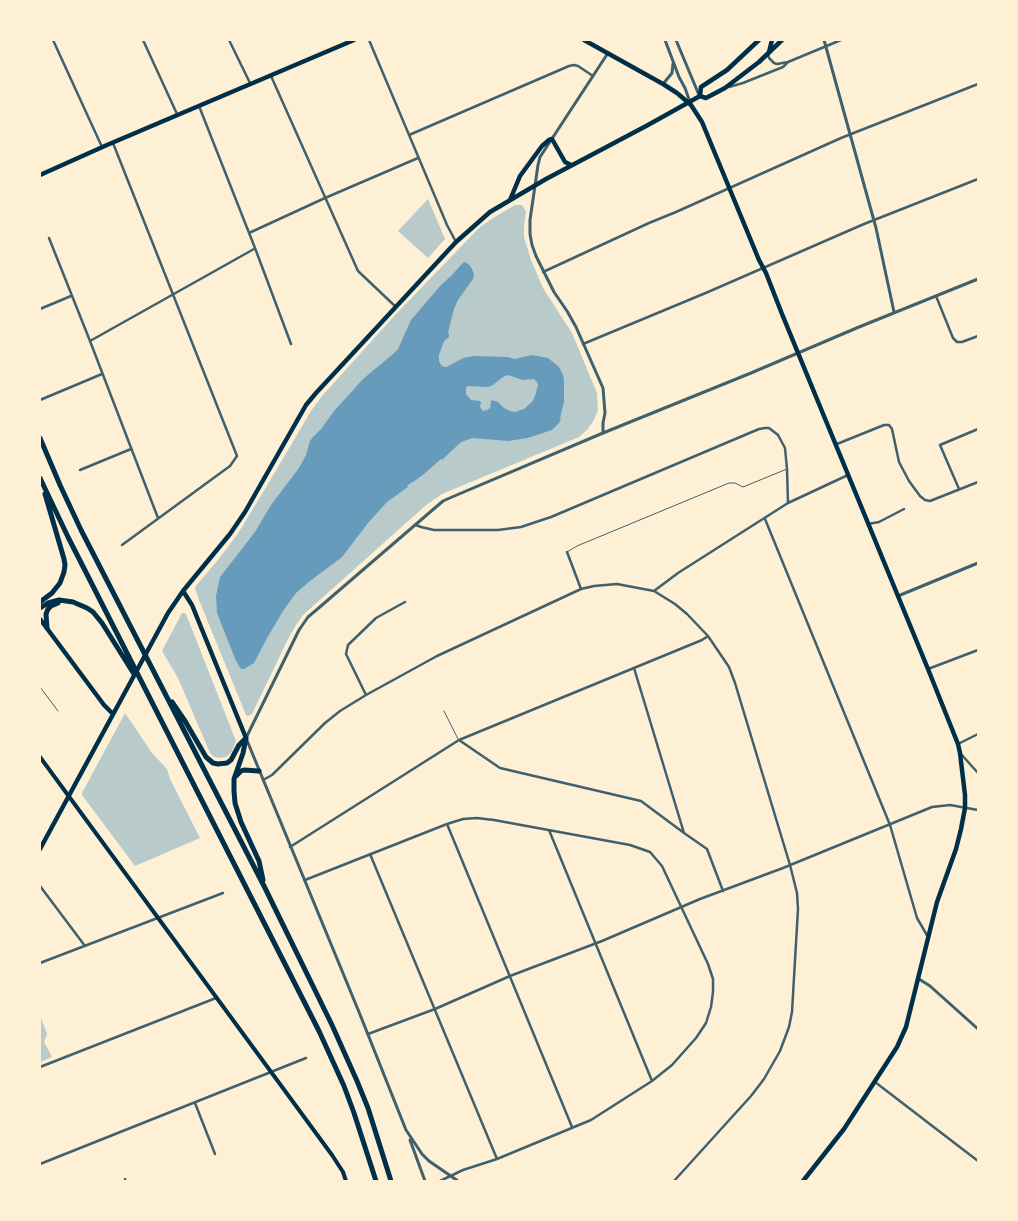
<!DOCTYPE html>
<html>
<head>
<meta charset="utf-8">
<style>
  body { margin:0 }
  #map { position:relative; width:1018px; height:1221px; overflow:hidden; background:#fdf0d5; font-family:Merriweather,serif }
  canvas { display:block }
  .frame { position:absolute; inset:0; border:41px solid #fdf0d5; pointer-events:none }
</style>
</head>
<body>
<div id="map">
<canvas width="1018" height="1221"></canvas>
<div class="frame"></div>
</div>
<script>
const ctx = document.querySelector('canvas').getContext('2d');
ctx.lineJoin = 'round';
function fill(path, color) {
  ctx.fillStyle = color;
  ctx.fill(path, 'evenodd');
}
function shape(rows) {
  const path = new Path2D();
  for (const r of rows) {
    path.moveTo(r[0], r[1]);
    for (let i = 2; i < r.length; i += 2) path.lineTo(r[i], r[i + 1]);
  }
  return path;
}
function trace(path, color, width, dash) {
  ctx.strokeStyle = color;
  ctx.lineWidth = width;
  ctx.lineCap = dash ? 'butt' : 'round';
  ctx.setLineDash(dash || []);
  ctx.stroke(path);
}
const green = shape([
  [428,199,445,239,428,258,398,231],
  [515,205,522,205,526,211,524,226,524,237,531,260,543,288,572,333,597,393,598,410,594,420,587,430,579,437,442,494,425,506,303,615,296,625,288,639,252,714,248,716,246,715,199,600,195,588,196,586,217,561,237,535,265,489,311,411,322,396,396,314,479,228,493,218],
  [182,613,184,613,186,614,236,741,231,753,226,757,220,758,214,757,210,753,178,678,162,651],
  [125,713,152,753,167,769,170,779,200,838,135,866,82,795,82,793],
  [40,1018,41,1018,47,1034,44,1042,52,1057,40,1062]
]);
const water = shape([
  [464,262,467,263,471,267,474,274,473,279,458,300,454,309,448,333,449,334,449,337,444,341,439,355,439,361,441,365,444,367,447,367,463,358,474,356,508,357,514,359,532,355,548,358,559,367,563,375,564,381,564,402,560,418,561,419,559,423,552,430,528,438,508,441,473,438,461,442,442,460,441,459,424,474,413,482,412,482,407,486,408,487,387,502,368,523,342,557,310,581,296,593,283,611,267,638,254,663,244,669,241,669,236,661,217,613,216,596,220,577,255,532,271,505,299,468,306,455,310,441,313,437,321,429,335,410,363,379,393,354,398,349,411,320,441,285,451,276,460,266],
  [508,375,523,380,534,379,537,382,538,385,535,396,532,402,524,409,515,412,510,411,504,408,498,402,492,400,491,401,490,408,487,410,483,411,480,407,481,402,480,401,471,400,466,394,466,388,468,386,488,387,493,385,503,377]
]);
const service = shape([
  [567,552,577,546,729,483,735,483,743,487,787,469],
  [40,687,58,711],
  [444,711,458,739]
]);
const minor = shape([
  [53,40,102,147],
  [143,40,177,114],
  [229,40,250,83],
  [369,40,447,225,456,242],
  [768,54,769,58,774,63,777,64,788,62,841,40],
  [271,76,358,271,396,307],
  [729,87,743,83,783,67,788,62],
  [199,106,255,248,291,344],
  [409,135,569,66,574,65,578,66,593,76],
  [113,143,237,456,230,466,122,545],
  [249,233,325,198,418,158],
  [49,238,90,341,158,518],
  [543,272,649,223,676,212,841,138,978,84],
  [936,296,953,338,957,342,962,342,978,336],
  [40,309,71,296],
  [90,341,254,249],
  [583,344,708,292,864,224,978,179],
  [40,400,102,374],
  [837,444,884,425,889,425,892,429,899,462,909,481,920,496,925,500,930,501,978,482],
  [80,470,131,449],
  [959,489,940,445,978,429],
  [765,519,890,825,917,918,928,937],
  [868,524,879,522,904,509],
  [416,525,421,527,434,530,498,530,521,527,551,517,759,429,765,428,769,428,778,435,785,448,787,469,788,503],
  [567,552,581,589],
  [654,591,678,573,788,503,848,475],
  [634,668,684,833,707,849,723,891],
  [928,669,978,650],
  [366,695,346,654,348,645,376,618,405,602],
  [459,740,500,768,641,801,684,833],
  [958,744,978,734],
  [961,754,978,773],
  [263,780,272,775,325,723,340,711,366,695,437,656,581,589,594,586,617,584,654,591,675,604,687,614,708,636,729,667,735,683,790,865,797,893,798,909,792,1012,789,1027,780,1051,764,1079,751,1096,674,1181],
  [447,824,572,1127],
  [549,830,652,1081],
  [290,847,459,740,702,640,708,636],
  [370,854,497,1159],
  [305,880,447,824,463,819,477,818,494,820,630,845,650,852,662,866,708,964,713,979,713,992,711,1007,706,1023,696,1038,672,1065,652,1081,591,1120,497,1159,463,1170,440,1181],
  [40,886,85,946],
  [40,963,223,893],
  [368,1034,435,1009,510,976,602,941,700,899,783,868,932,807,950,805,978,810],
  [40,1067,216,998],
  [875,1082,978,1161],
  [195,1103,215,1154],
  [40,1164,306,1058],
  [125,1179,126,1181]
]);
const tertiary = shape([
  [665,40,679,77,685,88,690,102],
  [676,40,699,95],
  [824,40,876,228,894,312],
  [663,84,672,73,673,64],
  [603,433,603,423,605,413,603,388,576,327,567,311,554,292,536,256,532,245,530,234,530,220,538,165,540,157,608,53],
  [898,596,978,563],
  [919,979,930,986,978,1029],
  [410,1140,425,1181],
  [458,1181,429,1161,422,1154,406,1130,359,1012,246,738,299,630,308,617,314,612,429,513,443,501,452,497,603,433,751,373,859,327,978,279]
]);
const secondary = shape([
  [40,757,332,1155,343,1172,346,1181]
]);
const primary = shape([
  [584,40,663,84,677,93,691,105,702,122,759,260,766,273,782,314,928,669,958,744,960,753,965,795,965,808,961,829,956,849,937,902,906,1027,897,1047,844,1129,803,1181],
  [769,52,772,40],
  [700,96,701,87,727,70,759,40],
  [40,175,107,145,354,40],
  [510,200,520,176,542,146,549,140,552,139,565,162,571,165],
  [183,591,192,605,246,738],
  [40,619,104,705,113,714],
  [40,849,168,613,183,591,230,534,245,512,306,405,316,393,456,242,490,212,546,179,648,125,700,96,706,98,725,88,759,62,782,40]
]);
const motorway = shape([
  [40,438,60,485,81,530,265,888,332,1025,357,1081,368,1108,391,1181],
  [40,478,68,537,319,1031,344,1086,354,1113,376,1181],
  [40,602,52,593,60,583,64,572,65,565,64,559,45,494],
  [40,608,48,603,59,600,73,602,87,608,93,612,102,623,134,674],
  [47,628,46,614,48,609,51,606,58,603],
  [172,702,185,721,206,757,213,763,218,764,227,763,231,760,239,745,246,738],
  [246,738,243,753,234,779,234,791,235,803,241,822,259,861,263,880],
  [236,776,241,771,244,770,259,771]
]);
fill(green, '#b9caca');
fill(water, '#669bbc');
trace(service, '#3f606c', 1);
trace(minor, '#3f606c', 2.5);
trace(tertiary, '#3f606c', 3);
trace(secondary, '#003049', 4);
trace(primary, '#003049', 4.5);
trace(motorway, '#003049', 5);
</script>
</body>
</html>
